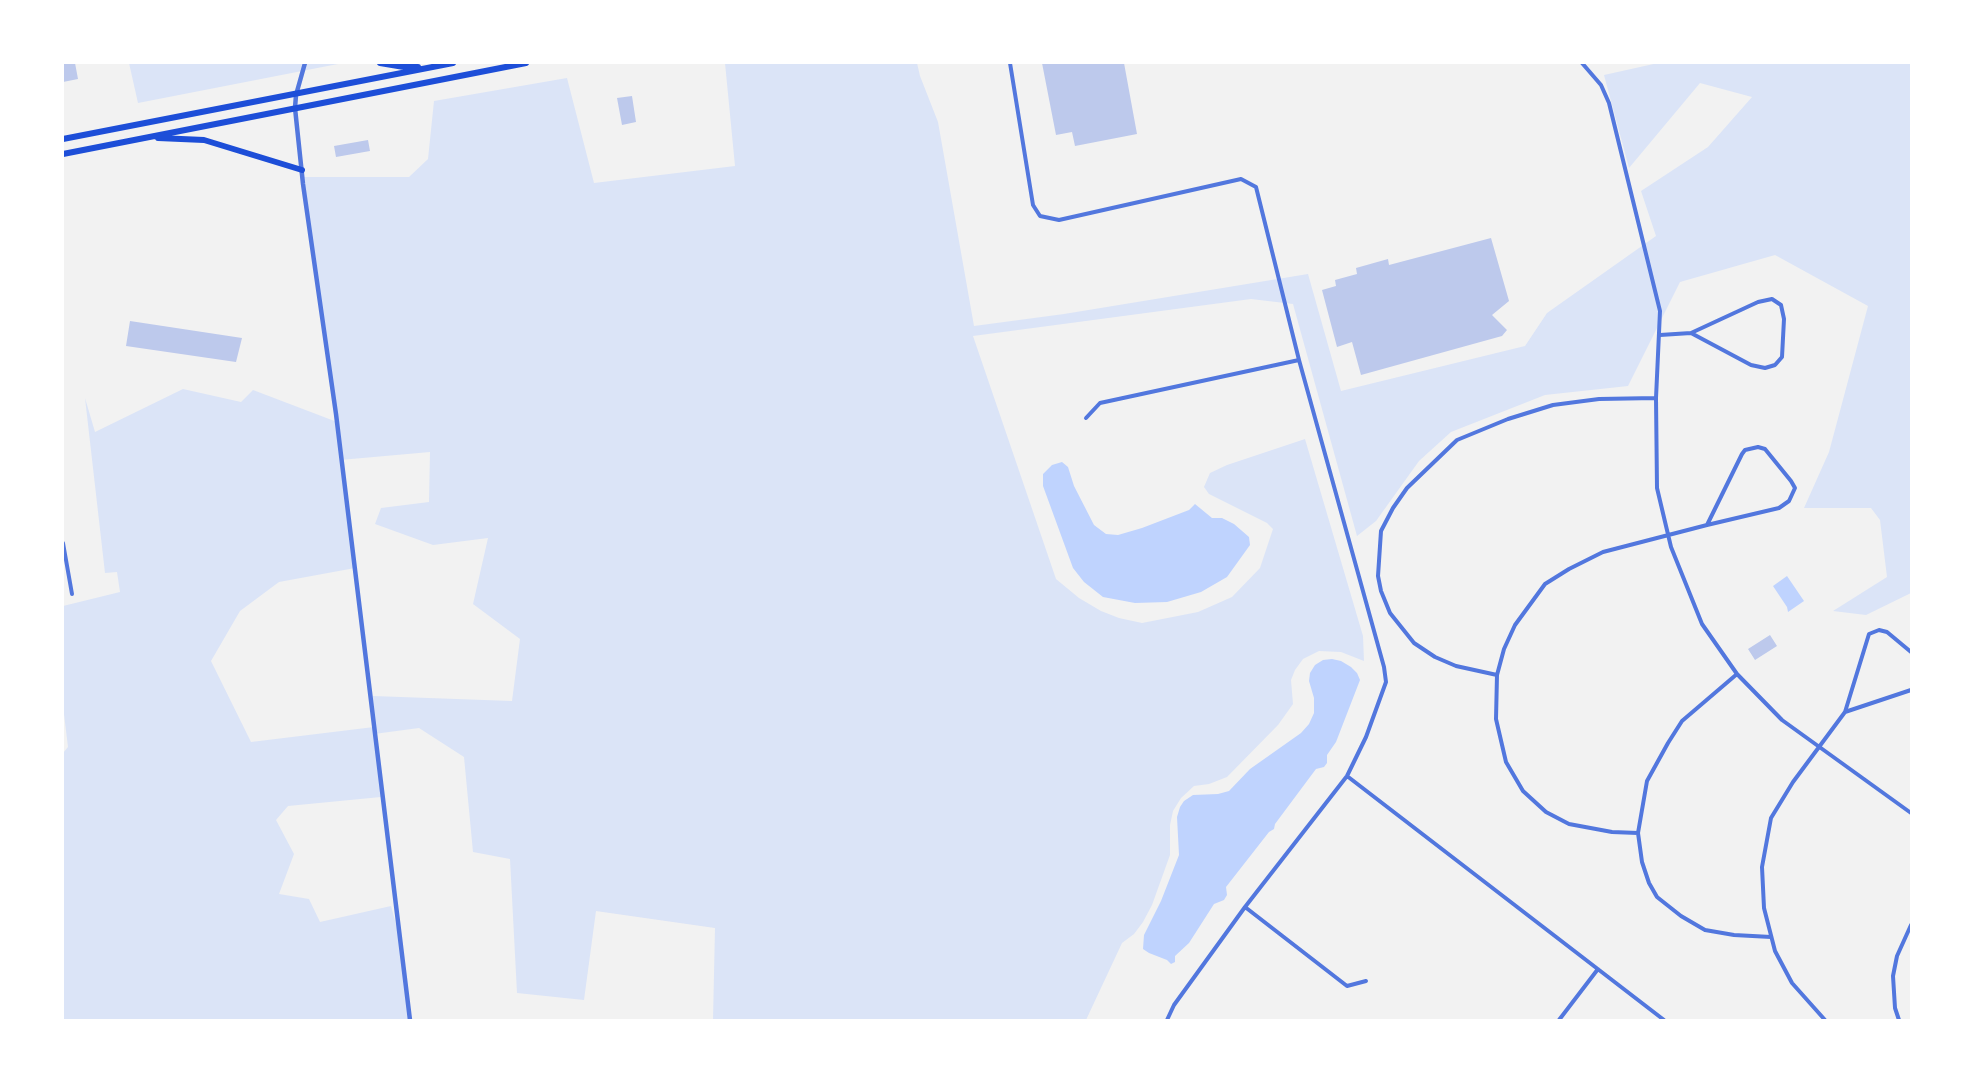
<!DOCTYPE html>
<html>
<head>
<meta charset="utf-8">
<style>
  body { margin:0 }
  #map { position:relative; width:1974px; height:1083px; overflow:hidden; background:#f2f2f2; font-family:Barlow,sans-serif }
  canvas { display:block }
  .frame { position:absolute; inset:0; border:64px solid #fff; pointer-events:none }
</style>
</head>
<body>
<div id="map">
<canvas width="1974" height="1083"></canvas>
<div class="frame"></div>
</div>
<script>
const ctx = document.querySelector('canvas').getContext('2d');
ctx.lineJoin = 'round';
function fill(path, color) {
  ctx.fillStyle = color;
  ctx.fill(path, 'evenodd');
}
function shape(rows) {
  const path = new Path2D();
  for (const r of rows) {
    path.moveTo(r[0], r[1]);
    for (let i = 2; i < r.length; i += 2) path.lineTo(r[i], r[i + 1]);
  }
  return path;
}
function trace(path, color, width, dash) {
  ctx.strokeStyle = color;
  ctx.lineWidth = width;
  ctx.lineCap = dash ? 'butt' : 'round';
  ctx.setLineDash(dash || []);
  ctx.stroke(path);
}
const green = shape([
  [129,63,343,63,138,103],
  [725,63,917,63,920,76,938,122,974,326,1064,314,1308,274,1341,391,1525,346,1547,313,1656,236,1641,191,1708,147,1752,97,1700,83,1629,168,1604,75,1658,63,1911,63,1911,593,1866,615,1833,611,1887,577,1880,520,1871,508,1804,508,1829,452,1868,306,1775,255,1680,282,1628,386,1545,395,1451,432,1419,461,1376,521,1357,536,1293,304,1251,299,973,336,1056,579,1079,598,1101,611,1119,618,1142,623,1198,612,1232,597,1260,568,1273,529,1267,523,1209,494,1204,487,1210,473,1227,465,1305,439,1363,636,1364,661,1341,652,1319,651,1303,659,1295,670,1291,680,1293,704,1278,725,1227,777,1209,784,1194,786,1181,798,1173,811,1170,825,1170,855,1152,905,1143,922,1134,934,1122,943,1086,1020,713,1020,715,928,596,911,584,1000,517,993,510,859,473,852,464,757,419,728,374,734,381,797,288,806,276,820,294,854,279,894,309,899,320,922,391,906,400,939,411,1020,63,1020,63,753,68,747,63,706,63,606,120,592,117,572,105,573,85,398,95,432,183,389,241,402,253,390,337,422,304,177,409,177,428,159,434,101,567,78,594,183,735,166],
  [430,452,429,502,381,508,375,524,433,545,488,538,473,604,520,639,512,701,373,696,374,727,251,742,211,661,240,611,279,582,355,568,340,460]
]);
const water = shape([
  [1062,462,1068,467,1074,486,1094,525,1106,534,1118,535,1142,528,1189,510,1195,504,1212,518,1222,518,1234,524,1249,537,1250,545,1227,577,1201,592,1167,602,1135,603,1103,597,1084,582,1073,568,1043,486,1043,474,1052,465],
  [1787,576,1804,601,1788,612,1787,607,1773,586],
  [1332,659,1341,661,1351,667,1357,673,1360,680,1336,742,1327,755,1327,763,1324,767,1316,769,1310,777,1275,824,1274,829,1269,832,1226,887,1227,895,1224,900,1214,904,1189,943,1175,956,1175,962,1171,964,1167,960,1149,953,1143,949,1144,935,1161,901,1179,855,1177,817,1180,807,1184,801,1193,795,1218,794,1229,791,1250,769,1301,733,1309,724,1314,713,1314,698,1309,681,1310,673,1315,665,1323,660]
]);
const building = shape([
  [63,63,75,63,78,79,63,82],
  [1042,63,1124,63,1137,134,1075,146,1072,132,1056,135],
  [632,96,636,122,622,125,617,98],
  [368,140,370,151,336,157,334,146],
  [1491,238,1509,301,1492,315,1507,330,1502,336,1361,375,1352,342,1337,347,1322,290,1336,286,1335,280,1357,274,1356,268,1388,259,1389,265],
  [130,321,242,338,236,362,126,346],
  [1770,635,1777,646,1755,660,1748,649]
]);
const minor = shape([
  [1010,63,1033,205,1040,216,1059,220,1241,179,1256,187,1299,360,1384,667,1386,682,1366,737,1347,776,1245,907,1174,1005,1167,1020],
  [1582,63,1601,85,1609,103,1660,311,1656,398,1657,488,1671,547,1702,624,1737,674,1782,720,1911,813],
  [1772,299,1781,305,1784,319,1782,357,1775,365,1765,368,1751,365,1691,333,1758,302,1772,299],
  [1660,335,1691,333],
  [1086,418,1100,403,1299,360],
  [1758,447,1765,449,1791,481,1795,488,1789,501,1779,508,1707,525,1742,454,1745,450,1758,447],
  [63,543,72,594],
  [1911,652,1887,632,1879,630,1869,634,1845,712,1911,690],
  [1737,674,1682,721,1668,743,1647,781,1638,833,1642,862,1649,883,1657,897,1681,916,1705,930,1734,935,1771,937],
  [1497,675,1456,666,1435,657,1414,643,1390,613,1381,591,1378,576,1381,531,1393,508,1407,488,1457,440,1508,419,1553,405,1599,399,1656,398],
  [1347,776,1664,1020],
  [1638,833,1612,832,1569,824,1546,812,1523,791,1506,762,1496,719,1497,675,1504,649,1515,625,1545,584,1569,569,1603,552,1707,525],
  [1245,907,1347,986,1366,981],
  [1559,1020,1598,969],
  [1825,1020,1792,983,1775,951,1764,908,1762,867,1771,818,1793,782,1845,712],
  [1899,1020,1895,1008,1893,976,1897,956,1911,925]
]);
const tertiary = shape([
  [305,63,296,95,295,108,303,184,336,414,410,1020]
]);
const trunk = shape([
  [380,63,404,67,418,67],
  [158,138,204,140,302,170],
  [63,139,453,63],
  [63,154,526,63]
]);
fill(green, '#dbe4f7');
fill(water, '#bfd3fe');
fill(building, '#bdc9ec');
trace(minor, '#5277de', 4);
trace(tertiary, '#5277de', 4.5);
trace(trunk, '#1d4ed8', 6);
</script>
</body>
</html>
